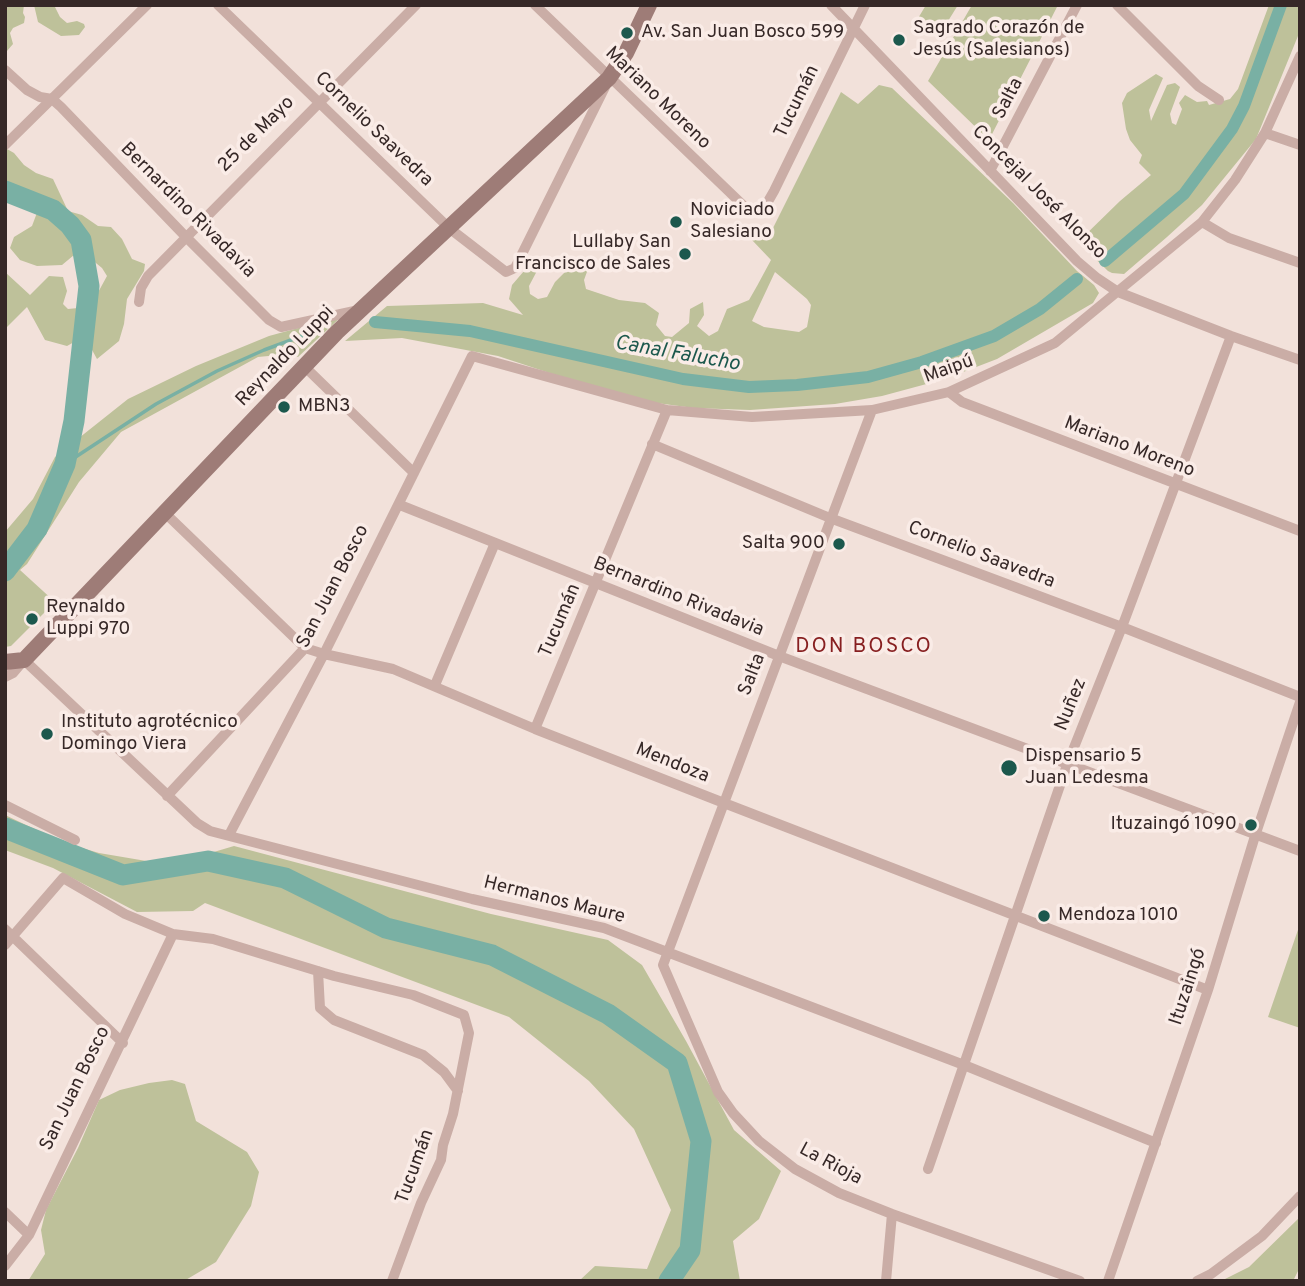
<!DOCTYPE html>
<html>
<head>
<meta charset="utf-8">
<style>
  body { margin:0 }
  #map { position:relative; width:1305px; height:1286px; overflow:hidden; background:#f2e1da; font-family:Overpass,sans-serif }
  canvas { display:block }
  .frame { position:absolute; inset:0; border:7px solid #362827; pointer-events:none }
</style>
</head>
<body>
<div id="map">
<canvas width="1305" height="1286"></canvas>
<div class="frame"></div>
</div>
<script>
const ctx = document.querySelector('canvas').getContext('2d');
ctx.lineJoin = 'round';
function fill(path, color) {
  ctx.fillStyle = color;
  ctx.fill(path, 'evenodd');
}
function shape(rows) {
  const path = new Path2D();
  for (const r of rows) {
    path.moveTo(r[0], r[1]);
    for (let i = 2; i < r.length; i += 2) path.lineTo(r[i], r[i + 1]);
  }
  return path;
}
function trace(path, color, width, dash) {
  ctx.strokeStyle = color;
  ctx.lineWidth = width;
  ctx.lineCap = dash ? 'butt' : 'round';
  ctx.setLineDash(dash || []);
  ctx.stroke(path);
}
function write(font, color, halo, rows, align = 'center') {
  ctx.font = font + ' Overpass,sans-serif';
  ctx.lineWidth = 7;
  ctx.setLineDash([]);
  ctx.textBaseline = 'middle';
  ctx.strokeStyle = halo;
  ctx.fillStyle = color;
  for (const [text, x, y, turn = 0] of rows) {
    ctx.save();
    ctx.translate(x, y);
    ctx.rotate((+turn || 0) * Math.PI / 180);
    ctx.textAlign = isNaN(turn) ? turn : align;
    if (halo) ctx.strokeText(text, 0, 0);
    ctx.fillText(text, 0, 0);
    ctx.restore();
  }
}
const green = shape([
  [5,5,24,5,23,13,25,17,24,23,13,28,10,33,13,44,7,51],
  [34,5,54,5,60,17,67,23,77,21,84,24,85,27,79,35,61,36,38,22],
  [926,5,958,5,940,34,917,20],
  [972,5,1058,5,989,140,928,81],
  [1269,5,1300,5,1300,31,1256,139,1202,205,1167,237,1124,274,1112,273,1108,271,1078,242,1120,201,1151,175,1139,163,1142,155,1130,140,1126,129,1122,103,1127,93,1156,74,1163,78,1149,110,1151,121,1167,85,1175,83,1180,87,1170,114,1172,123,1176,125,1182,109,1179,103,1185,95,1197,102,1207,101,1209,105,1230,99,1238,89],
  [879,85,892,88,1013,203,1077,271,1094,285,1099,293,1093,303,997,359,945,379,882,396,835,404,750,410,694,408,649,402,595,388,498,356,402,338,345,341,387,306,483,303,523,315,509,299,512,285,530,264,537,264,538,269,529,286,530,294,538,299,547,297,555,282,569,268,580,263,588,269,584,280,586,289,619,300,645,303,659,313,656,325,665,336,672,337,689,323,690,309,703,302,704,315,697,326,709,336,718,331,727,309,749,300,757,286,771,260,752,240,759,233,768,238,841,92,858,104],
  [775,272,807,299,811,305,807,327,799,332,764,327,752,321],
  [7,149,14,153,24,165,36,173,53,179,68,211,82,215,98,226,111,227,122,239,132,259,145,264,144,271,127,299,124,324,119,341,97,359,91,348,76,341,67,346,45,340,27,307,5,329,5,272,30,295,49,276,63,277,67,291,63,304,68,309,78,308,95,298,107,276,102,268,80,250,62,265,37,266,20,260,10,248,14,237,32,226,41,202,34,195,5,181],
  [342,316,298,357,289,354,258,357,121,432,79,482,27,564,20,570,55,602,11,646,5,647,5,532,33,499,55,457,128,399,196,366,269,336],
  [5,815,62,842,99,853,170,865,234,846,491,914,608,940,642,965,686,1041,734,1130,781,1171,759,1219,733,1241,740,1281,579,1281,595,1266,647,1269,671,1210,634,1129,589,1081,509,1017,205,903,193,911,137,912,53,868,5,850],
  [1300,924,1300,1028,1268,1017],
  [172,1080,185,1084,196,1121,247,1152,259,1172,251,1206,216,1262,184,1281,28,1281,45,1254,41,1230,46,1210,78,1148,99,1100,120,1090,149,1083],
  [1300,1217,1300,1267,1293,1281,1221,1281,1249,1267]
]);
const stream = shape([
  [65,464,156,404,217,371,264,350,318,330]
]);
const canal = shape([
  [1105,261,1184,194,1232,129,1244,106,1281,5],
  [375,322,470,331,683,379,749,387,797,385,868,377,922,362,994,336,1040,309,1077,279]
]);
const river = shape([
  [5,191,53,210,70,225,81,240,89,286,74,421,65,464,37,529,5,571],
  [5,828,123,875,208,861,285,878,386,928,492,955,608,1014,677,1063,701,1141,690,1250,669,1281]
]);
const street = shape([
  [218,5,449,228,506,272,515,268,605,87],
  [535,5,746,208,753,212,758,211,766,205,774,191,865,5],
  [831,5,1077,261,1097,278,1118,292,1231,336,1300,360],
  [1117,5,1198,86,1219,100],
  [5,70,27,90,40,97,52,99,61,107,186,237,269,320,281,327,359,310],
  [1265,133,1300,145],
  [5,145,147,5],
  [990,171,1077,5],
  [1202,222,1229,238,1300,263],
  [139,302,141,288,148,276,416,5],
  [305,367,414,473],
  [949,392,962,402,1300,531],
  [872,410,663,965,718,1092,733,1113,759,1141,795,1169,839,1193,892,1214,1080,1281],
  [652,444,830,518,1122,627,1300,697],
  [400,505,779,656,1300,851],
  [164,512,305,648,324,654,393,669,535,729,724,803,1208,990],
  [5,677,13,673,24,660,197,823,210,831,472,899,604,928,964,1065,1156,1143],
  [435,685,495,543],
  [535,729,667,410],
  [167,796,305,648],
  [5,805,75,840],
  [229,835,324,654,472,356,667,410,752,417,872,410,949,392,1055,343,1202,222,1235,180,1265,133,1300,56],
  [5,929,123,1043],
  [5,945,63,878,125,914,173,934,213,939,334,976,413,995,464,1015,469,1033,453,1114,443,1145,441,1160,421,1203,392,1281],
  [318,971,320,1008,334,1020,423,1055,444,1072,458,1091],
  [928,1169,1067,765,1122,627,1231,336],
  [5,1212,29,1235],
  [5,1266,29,1235,173,934],
  [886,1281,892,1214],
  [1108,1281,1208,990,1255,836,1300,702],
  [1197,1281,1211,1274,1262,1236,1300,1196]
]);
const secondary = shape([
  [5,662,24,660,337,332,609,78,626,53,649,5]
]);
const markers = [
  [627,33,7,"#1c584d"],
  [899,40,7,"#1c584d"],
  [676,222,7,"#1c584d"],
  [685,254,7,"#1c584d"],
  [284,407,7,"#1c584d"],
  [839,544,7,"#1c584d"],
  [32,619,7,"#1c584d"],
  [47,734,7,"#1c584d"],
  [1009,768,9,"#1c584d"],
  [1251,825,7,"#1c584d"],
  [1044,916,7,"#1c584d"]
];
const poiNames = [
  ["Sagrado Corazón de",913,29],
  ["Jesús (Salesianos)",913,51],
  ["Av. San Juan Bosco 599",641,33],
  ["Noviciado",690,211],
  ["Salesiano",690,233],
  ["Lullaby San",671,243,"right"],
  ["Francisco de Sales",671,265,"right"],
  ["MBN3",298,407],
  ["Salta 900",825,544,"right"],
  ["Reynaldo",46,608],
  ["Luppi 970",46,630],
  ["Instituto agrotécnico",61,723],
  ["Domingo Viera",61,745],
  ["Dispensario 5",1025,757],
  ["Juan Ledesma",1025,779],
  ["Ituzaingó 1090",1237,825,"right"],
  ["Mendoza 1010",1058,916]
];
const streetNames = [
  ["Mariano Moreno",657,99,44],
  ["Salta",1009,99,-62],
  ["Tucumán",798,102,-64],
  ["Cornelio Saavedra",373,130,44],
  ["25 de Mayo",257,135,-45],
  ["Concejal José Alonso",1038,193,45],
  ["Bernardino Rivadavia",187,211,45],
  ["Reynaldo Luppi",286,357,-46],
  ["Maipú",949,370,-20],
  ["Mariano Moreno",1129,448,21],
  ["Cornelio Saavedra",981,556,21],
  ["San Juan Bosco",334,587,-63],
  ["Bernardino Rivadavia",678,598,22],
  ["Tucumán",561,621,-67],
  ["Salta",753,675,-69],
  ["Nuñez",1072,705,-68],
  ["Mendoza",672,764,22],
  ["Hermanos Maure",554,901,14],
  ["Ituzaingó",1189,987,-72],
  ["San Juan Bosco",76,1089,-64],
  ["La Rioja",830,1165,28],
  ["Tucumán",416,1167,-70]
];
const waterNames = [
  ["Canal Falucho",677,355,10]
];
const neighbourhoodNames = [
  ["DON BOSCO",864,648]
];
fill(green, '#bec19a');
trace(stream, '#79b0a4', 3.5);
trace(canal, '#79b0a4', 12);
trace(river, '#79b0a4', 21);
trace(street, '#caada6', 10);
trace(secondary, '#9e7c77', 16);
for (const [x, y, r, color] of markers) {
  const dot = new Path2D();
  dot.arc(x, y, r, 0, 2 * Math.PI);
  ctx.fillStyle = color;
  ctx.fill(dot);
  trace(dot, '#faece7', 2.5);
}
write('19px', '#362827', '#faece7', poiNames, 'left');
write('19px', '#362827', '#faece7', streetNames);
write('italic 21px', '#1c584d', '#faece7', waterNames);
ctx.letterSpacing = '2px';
write('21px', '#871f20', '#faece7', neighbourhoodNames);
ctx.letterSpacing = '0px';
</script>
</body>
</html>
